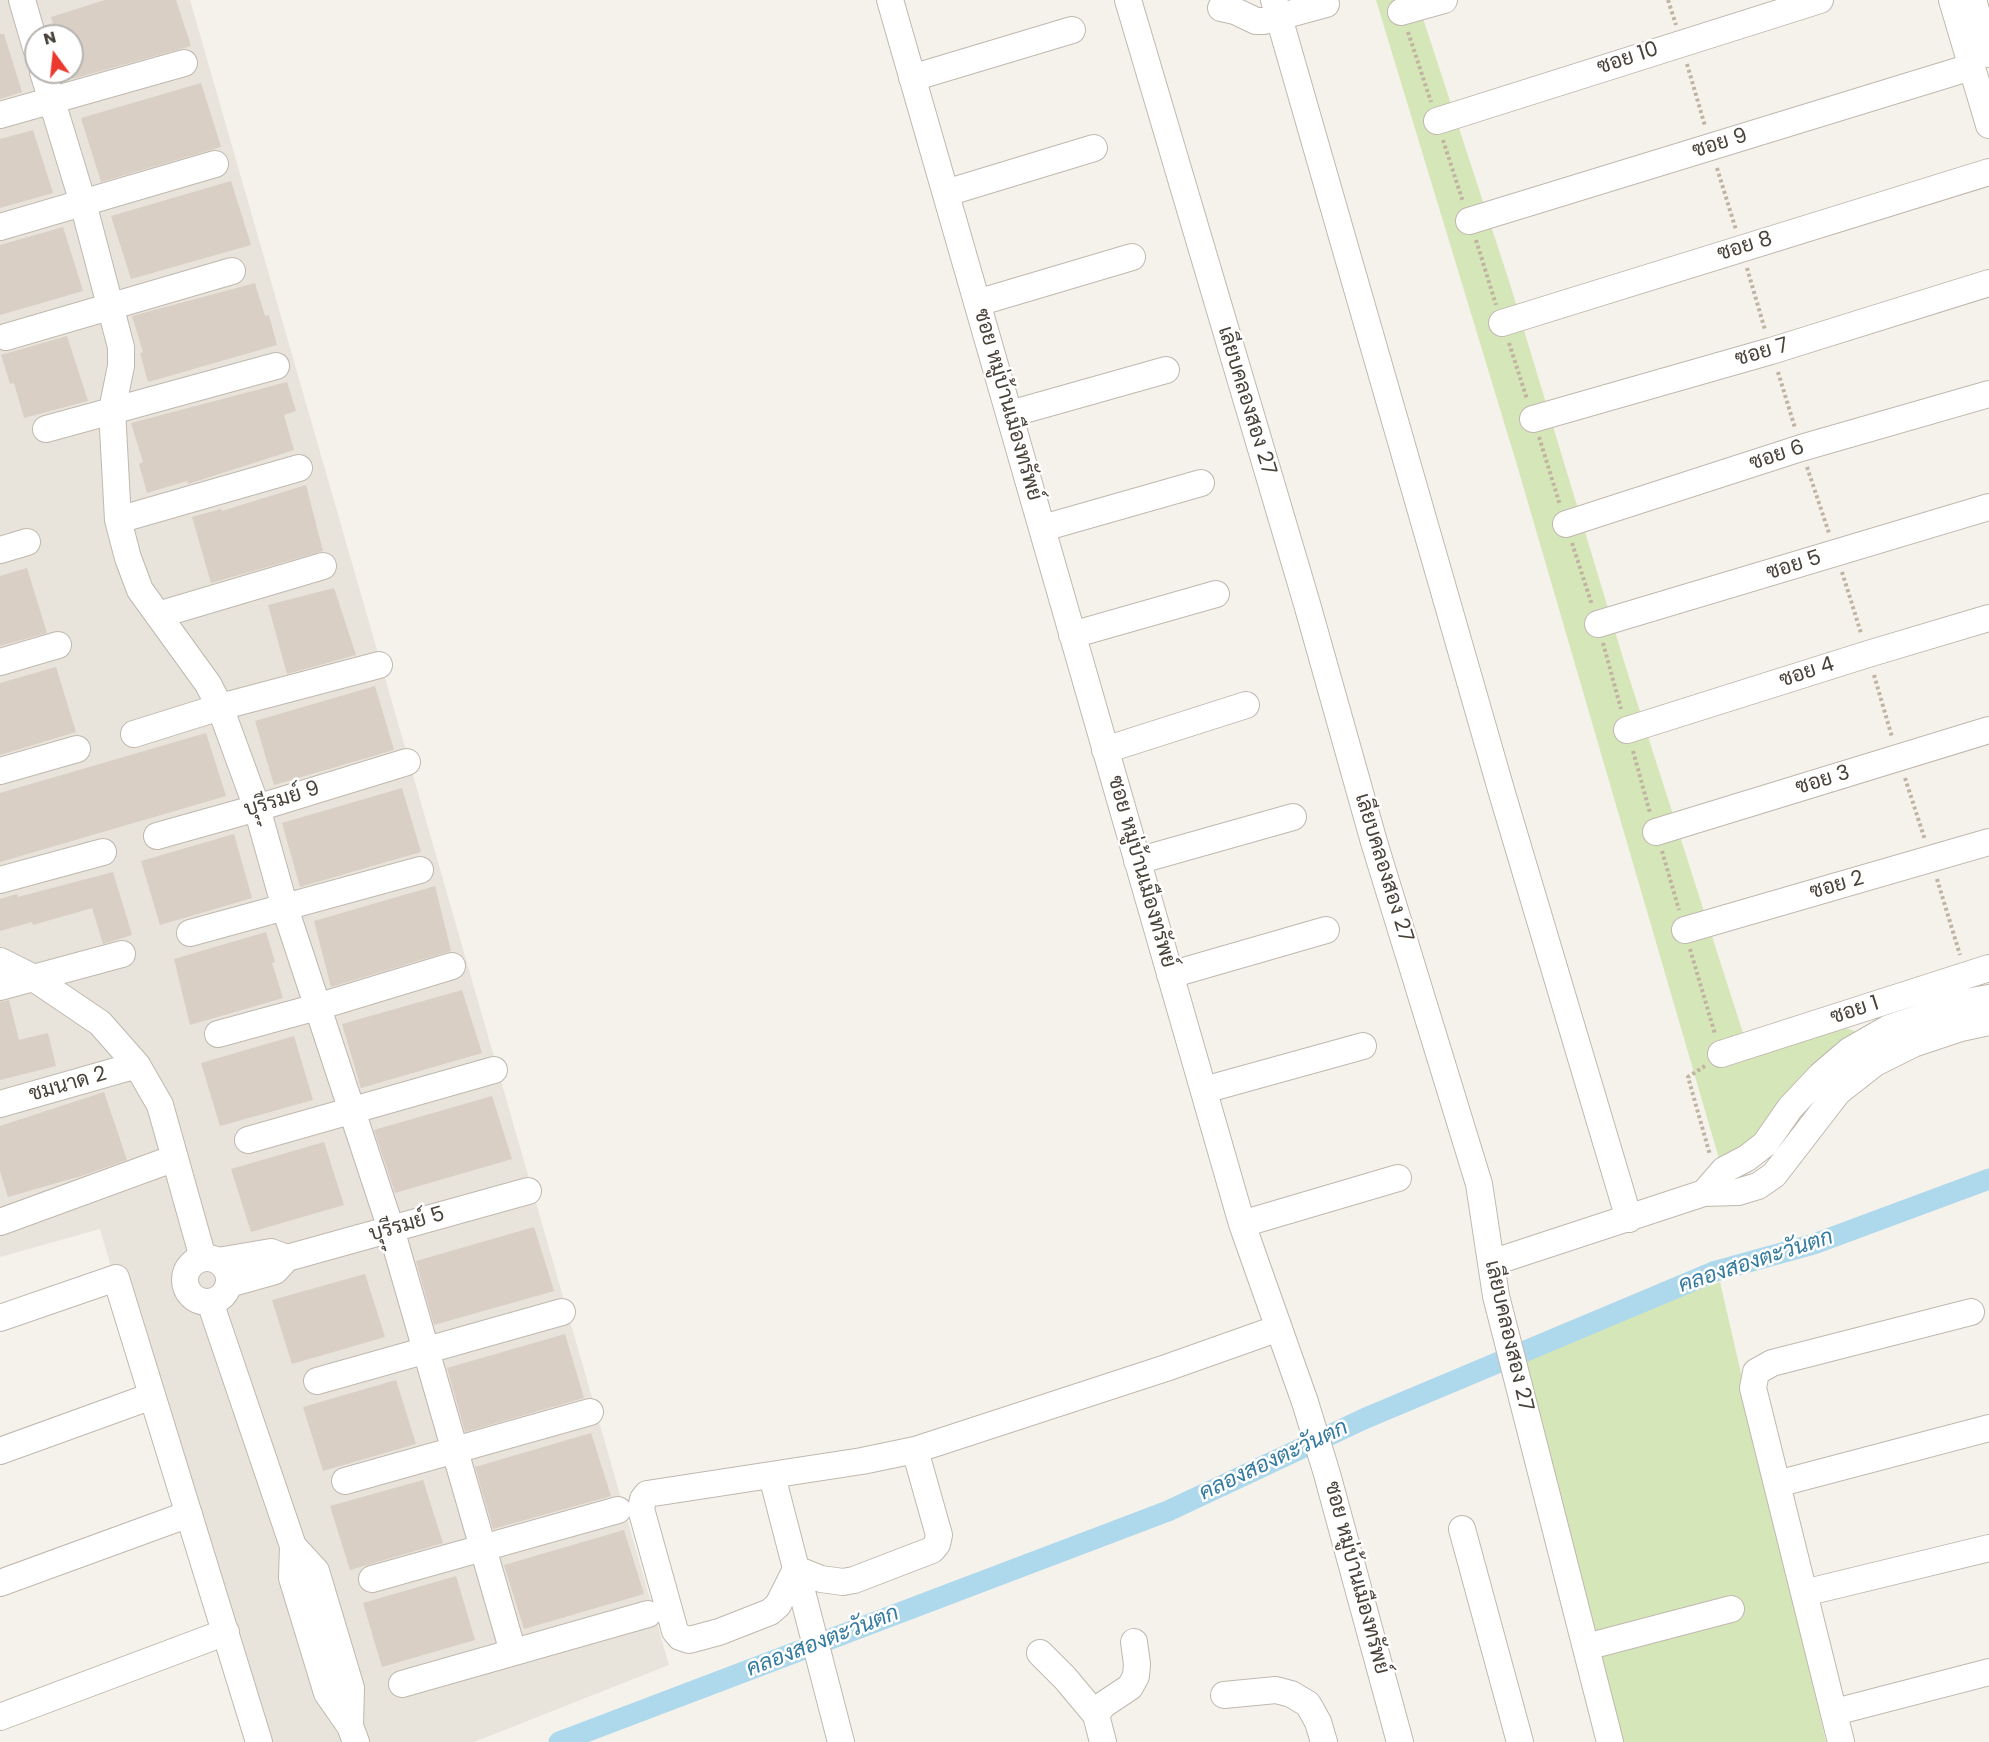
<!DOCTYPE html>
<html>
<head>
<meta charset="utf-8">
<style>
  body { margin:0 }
  #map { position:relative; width:1989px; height:1742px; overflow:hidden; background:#f5f2ec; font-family:Poppins,sans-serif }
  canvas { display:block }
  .north { position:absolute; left:24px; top:24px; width:60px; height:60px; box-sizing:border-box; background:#fff; border:2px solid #b6b3b0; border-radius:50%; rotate:345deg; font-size:16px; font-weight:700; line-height:24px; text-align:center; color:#49423a }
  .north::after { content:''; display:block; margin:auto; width:21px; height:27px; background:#eb3a2d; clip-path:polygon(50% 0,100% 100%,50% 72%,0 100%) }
</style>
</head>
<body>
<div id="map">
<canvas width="1989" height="1742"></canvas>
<div class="north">N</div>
</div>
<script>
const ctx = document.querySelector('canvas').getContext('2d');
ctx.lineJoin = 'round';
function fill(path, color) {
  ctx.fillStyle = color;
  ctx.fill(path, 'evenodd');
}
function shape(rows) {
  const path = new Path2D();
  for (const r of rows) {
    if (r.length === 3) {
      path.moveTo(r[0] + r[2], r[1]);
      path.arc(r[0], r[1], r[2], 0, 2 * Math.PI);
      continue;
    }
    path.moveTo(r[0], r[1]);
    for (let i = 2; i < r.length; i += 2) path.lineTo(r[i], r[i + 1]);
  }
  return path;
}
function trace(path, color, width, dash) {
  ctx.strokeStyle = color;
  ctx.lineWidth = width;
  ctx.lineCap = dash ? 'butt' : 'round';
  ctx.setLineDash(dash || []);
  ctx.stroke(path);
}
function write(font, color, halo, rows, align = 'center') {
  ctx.font = font + ' Poppins,Sarabun,sans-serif';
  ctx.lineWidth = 5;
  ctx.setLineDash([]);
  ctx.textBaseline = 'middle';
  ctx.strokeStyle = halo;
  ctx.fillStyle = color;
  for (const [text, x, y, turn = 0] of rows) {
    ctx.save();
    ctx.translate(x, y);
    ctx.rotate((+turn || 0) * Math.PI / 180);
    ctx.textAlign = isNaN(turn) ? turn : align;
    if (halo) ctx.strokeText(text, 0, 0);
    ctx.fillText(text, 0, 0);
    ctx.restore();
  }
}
const residential = shape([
  [0,0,190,0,669,1665,474,1742,249,1742,100,1229,0,1257],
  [36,36,72,36,72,72,36,72]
]);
const green = shape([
  [1376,0,1417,0,1510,284,1627,671,1743,1033,1760,1042,1841,1026,1859,1033,1759,1141,1720,1162,1517,465],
  [1720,1282,1826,1742,1620,1742,1509,1358]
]);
const canal = shape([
  [559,1742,1168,1511,1366,1418,1716,1271,1814,1244,1989,1179]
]);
const building = shape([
  [105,0,176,0,191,46,72,79,72,36,56,36,51,17],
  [0,34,4,34,22,92,0,99],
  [201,83,221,147,101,182,81,118],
  [33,130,53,193,0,208,0,139],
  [231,181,251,245,131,279,111,216],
  [63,227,83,291,0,315,0,245],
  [255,283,265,316,269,315,277,345,148,382,140,353,143,352,132,316],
  [67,336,88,401,24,418,14,383,10,384,1,355],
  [287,382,296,411,284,415,294,450,188,484,187,481,147,493,139,464,143,462,131,423],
  [306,485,323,551,211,583,192,517,221,509,222,511],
  [27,568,47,633,0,646,0,576],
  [334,588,356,655,287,674,268,605],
  [56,667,76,732,0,755,0,683],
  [375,686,394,750,274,785,255,721],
  [206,733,226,796,0,862,0,793],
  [402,788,421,852,300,887,282,823],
  [234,834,252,898,160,925,141,861],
  [113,872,132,935,103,944,92,908,33,925,32,922,0,931,0,899,17,894,18,897],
  [435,886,451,951,331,987,314,921],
  [266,932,275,962,272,963,283,998,190,1025,174,959],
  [462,990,482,1053,361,1088,342,1024],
  [9,1000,19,1040,48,1033,56,1066,0,1080,0,1002],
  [294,1036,313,1100,220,1126,201,1063],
  [104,1092,127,1160,81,1176,8,1197,0,1171,0,1126],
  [492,1096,512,1159,395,1193,374,1130],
  [324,1142,344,1205,251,1232,231,1169],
  [534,1227,554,1291,434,1325,416,1261],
  [365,1274,385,1337,292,1364,272,1300],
  [565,1334,584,1398,465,1432,447,1368],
  [396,1380,416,1444,323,1471,303,1407],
  [591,1433,611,1496,493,1529,475,1467],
  [423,1480,443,1543,350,1570,330,1506],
  [624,1530,644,1594,524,1629,504,1565],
  [456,1576,475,1640,382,1667,363,1603]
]);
const path = shape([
  [1668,0,1676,25],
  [1408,32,1431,102],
  [1687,64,1705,126],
  [1443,140,1463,202],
  [1717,168,1736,230],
  [1476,240,1496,305],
  [1747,268,1765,330],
  [1509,343,1527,399],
  [1778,372,1795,428],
  [1539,437,1560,505],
  [1807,467,1829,533],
  [1572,543,1592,605],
  [1842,572,1861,633],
  [1603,643,1621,709],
  [1874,675,1892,737],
  [1633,751,1650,813],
  [1905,778,1925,840],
  [1662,851,1679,910],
  [1937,879,1960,955],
  [1690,949,1715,1034],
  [1705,1066,1688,1077,1710,1155]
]);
const minor = shape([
  [22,0,36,48],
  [890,0,1242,1224,1305,1402,1327,1474,1400,1742],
  [1128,0,1307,604,1374,842,1479,1184,1496,1296,1610,1742],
  [1274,0,1502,793,1629,1219],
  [1952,0,1989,125],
  [1973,0,1989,54],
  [1221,8,1235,11,1256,21,1264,21,1326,4],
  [1401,12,1444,0],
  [43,72,83,203,121,347,121,366,112,410,118,520,128,558,140,590,208,684,220,707,257,808,285,908,391,1229,513,1652],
  [912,78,1072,30],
  [0,115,184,63],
  [1437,121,1820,0],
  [946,193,1094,148],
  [1469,221,1971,67],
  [0,227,215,164],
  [977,303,1132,257],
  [1502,323,1989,172],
  [6,337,232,271],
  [1010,414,1166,370],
  [1533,419,1771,351,1989,283],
  [46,429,276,366],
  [118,520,299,468],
  [1566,524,1801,448,1989,394],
  [1043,528,1201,483],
  [0,550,27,542],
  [158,615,323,566],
  [1598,624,1989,507],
  [1072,635,1216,594],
  [0,662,58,645],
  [1627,730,1868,654,1989,618],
  [134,734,220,707,379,665],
  [1105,750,1246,705],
  [0,771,77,749],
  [1656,832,1989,730],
  [157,836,257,808,407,762],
  [1137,861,1293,817],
  [0,880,103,852],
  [1685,930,1989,842],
  [190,933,420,870],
  [0,961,32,977,100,1023,137,1065,160,1105,203,1258],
  [1170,975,1326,930],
  [0,987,122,954],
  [218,1034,317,1007,452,966],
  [1721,1054,1989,968],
  [1204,1090,1363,1046],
  [0,1104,137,1065],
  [248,1140,494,1070],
  [1704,1193,1724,1170,1747,1158,1765,1144,1790,1108,1821,1075,1849,1051,1889,1028,1966,1002,1989,998],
  [0,1222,175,1158],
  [1242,1224,1398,1178],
  [207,1280,22],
  [218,1261,271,1252,287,1258],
  [1491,1263,1704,1193,1738,1192,1758,1186,1774,1175,1838,1092,1875,1063,1913,1044,1961,1028,1989,1022],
  [229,1284,275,1271,287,1258,528,1191],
  [210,1302,293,1546,292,1578,327,1693,350,1726,356,1742],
  [0,1318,116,1278,259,1742],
  [317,1381,562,1312],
  [915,1450,939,1535,937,1544,932,1550,854,1580,843,1582,821,1579,796,1569,778,1605,770,1612,719,1632,689,1640,680,1637,675,1631,641,1509,643,1499,647,1494,862,1461,915,1450,1166,1368,1279,1328],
  [0,1451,152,1396],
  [772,1476,841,1742],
  [345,1481,590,1412],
  [1777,1484,1989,1428],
  [1462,1529,1520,1742],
  [293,1546,316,1571,351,1688,350,1726],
  [372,1579,618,1510],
  [0,1583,189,1514],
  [1804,1593,1989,1548],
  [1586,1647,1731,1609],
  [1040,1653,1065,1678,1096,1715],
  [402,1684,648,1614],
  [1224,1695,1276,1690,1291,1694,1308,1704,1318,1722,1324,1742],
  [1835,1712,1989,1672],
  [0,1717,226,1632],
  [1103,1742,1096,1715,1103,1705,1130,1687,1136,1676,1137,1664,1134,1642],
  [1841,1742,1753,1388,1756,1372,1772,1363,1971,1312]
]);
const streetNames = [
  ["ซอย 10",1628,59,-18],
  ["ซอย 9",1720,144,-17],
  ["ซอย 8",1745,247,-17],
  ["ซอย 7",1762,353,-16],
  ["เลียบคลองสอง 27",1246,401,73],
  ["ซอย หมู่บ้านเมืองทรัพย์",1007,405,74],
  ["ซอย 6",1777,456,-18],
  ["ซอย 5",1794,566,-17],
  ["ซอย 4",1807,673,-18],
  ["ซอย 3",1823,781,-17],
  ["บุุรีรมย์ 9",282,800,-17],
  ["เลียบคลองสอง 27",1383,868,73],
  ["ซอย หมู่บ้านเมืองทรัพย์",1141,872,74],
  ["ซอย 2",1837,886,-16],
  ["ซอย 1",1855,1011,-18],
  ["ชมนาด 2",68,1085,-16],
  ["บุุรีรมย์ 5",407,1225,-16],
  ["เลียบคลองสอง 27",1508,1336,77],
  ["ซอย หมู่บ้านเมืองทรัพย์",1356,1578,75]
];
const waterNames = [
  ["คลองสองตะวันตก",1756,1262,-18],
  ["คลองสองตะวันตก",1274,1461,-25],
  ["คลองสองตะวันตก",823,1642,-21]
];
fill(residential, '#e8e3db');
fill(green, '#d5e6b8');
trace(canal, '#aed8ec', 21);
fill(building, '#d9cfc5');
trace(minor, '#c0b8af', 28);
trace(path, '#c1b3a1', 4, [3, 3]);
trace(minor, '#fff', 26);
write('21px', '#49423a', '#fff', streetNames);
write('italic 22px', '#357b9f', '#fff', waterNames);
</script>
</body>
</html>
